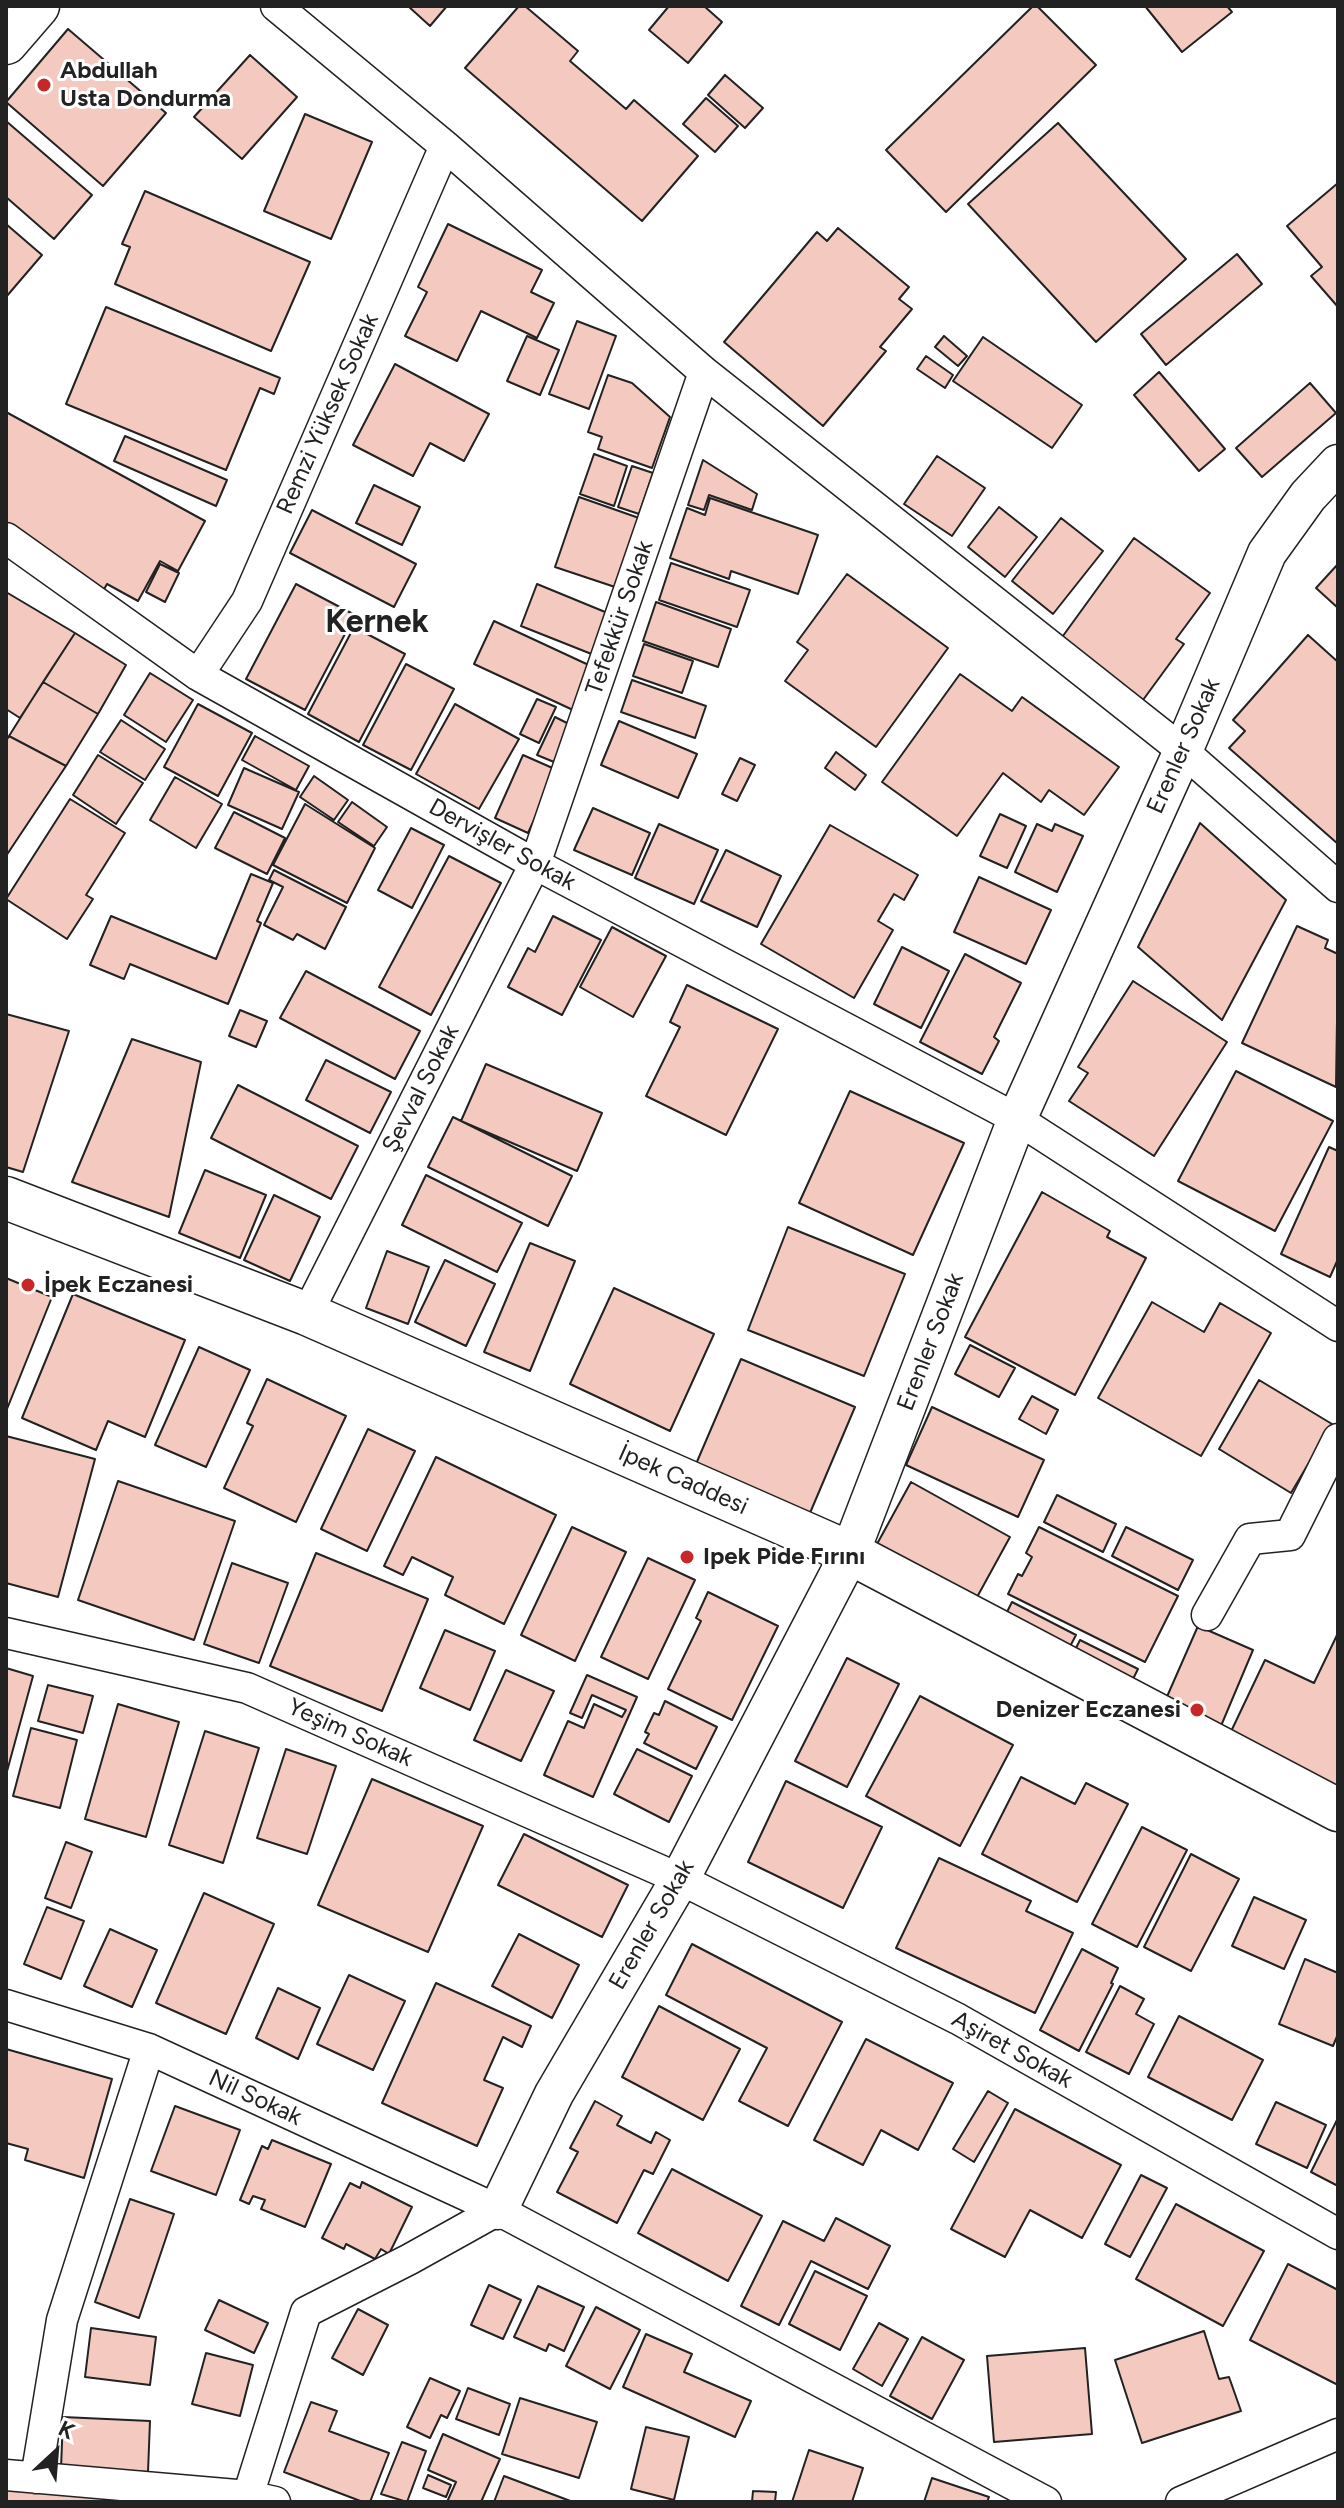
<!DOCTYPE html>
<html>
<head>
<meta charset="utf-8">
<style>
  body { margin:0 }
  #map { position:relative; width:1344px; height:2508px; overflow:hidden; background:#fff; font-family:Figtree,sans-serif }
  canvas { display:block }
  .frame { position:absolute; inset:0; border:8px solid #222; pointer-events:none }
  .north { position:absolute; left:16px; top:2412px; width:80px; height:80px; -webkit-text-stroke:6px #fff; paint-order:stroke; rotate:26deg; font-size:22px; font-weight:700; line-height:32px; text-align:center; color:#222 }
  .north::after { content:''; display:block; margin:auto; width:28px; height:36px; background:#222; clip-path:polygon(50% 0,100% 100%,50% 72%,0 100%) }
</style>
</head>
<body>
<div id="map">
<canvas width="1344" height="2508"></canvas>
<div class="frame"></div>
<div class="north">K</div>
</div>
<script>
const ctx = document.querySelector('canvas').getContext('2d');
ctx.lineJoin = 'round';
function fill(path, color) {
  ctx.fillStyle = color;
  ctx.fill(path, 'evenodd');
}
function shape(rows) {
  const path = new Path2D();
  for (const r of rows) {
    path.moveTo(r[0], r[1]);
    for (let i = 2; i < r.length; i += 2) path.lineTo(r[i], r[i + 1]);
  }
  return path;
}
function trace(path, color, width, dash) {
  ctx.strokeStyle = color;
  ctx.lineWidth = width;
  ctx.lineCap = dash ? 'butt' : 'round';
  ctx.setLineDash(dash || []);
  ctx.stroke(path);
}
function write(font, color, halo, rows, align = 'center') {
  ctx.font = font + ' Figtree,sans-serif';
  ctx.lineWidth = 6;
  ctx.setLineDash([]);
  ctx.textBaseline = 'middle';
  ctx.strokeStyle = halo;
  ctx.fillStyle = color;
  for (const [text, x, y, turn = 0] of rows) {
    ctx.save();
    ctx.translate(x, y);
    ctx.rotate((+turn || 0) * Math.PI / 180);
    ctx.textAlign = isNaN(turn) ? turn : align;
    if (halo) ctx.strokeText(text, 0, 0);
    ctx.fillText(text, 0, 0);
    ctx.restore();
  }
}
const building = shape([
  [408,6,447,6,430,26,408,6],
  [519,6,525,6,578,51,570,61,626,109,634,100,698,156,642,221,465,68,519,6],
  [669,6,704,6,722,22,688,63,649,30,669,6],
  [1033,6,1037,6,1096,65,946,212,886,150,1033,6],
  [1145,6,1227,6,1232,12,1182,52,1145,6],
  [68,29,166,113,103,186,6,102,68,29],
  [250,55,297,97,242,159,194,117,250,55],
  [725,75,763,108,745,128,708,95,725,75],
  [706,98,738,126,715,152,683,124,706,98],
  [305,114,372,142,331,239,264,211,305,114],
  [6,121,92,195,54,239,6,197,6,121],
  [1058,123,1186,259,1096,342,968,204,1058,123],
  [1338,183,1338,307,1311,276,1322,267,1287,226,1338,183],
  [145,191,310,262,271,351,115,284,130,247,122,244,145,191],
  [6,224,42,255,6,297,6,224],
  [448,224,542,270,531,292,554,303,537,338,481,311,457,361,405,336,427,292,418,287,448,224],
  [838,228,909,287,899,299,912,309,880,347,886,351,823,426,724,342,817,232,827,241,838,228],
  [1237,254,1262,284,1166,365,1141,334,1237,254],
  [106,307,280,378,274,394,260,388,226,470,66,404,106,307],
  [577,321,616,336,589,409,549,394,577,321],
  [527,336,559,350,540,395,507,381,527,336],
  [944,336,967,356,958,366,935,347,944,336],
  [983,337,1082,405,1052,448,953,381,983,337],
  [926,356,953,375,945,388,917,369,926,356],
  [395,364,489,414,464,461,430,443,413,476,353,445,395,364],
  [1159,372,1225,449,1199,471,1134,395,1159,372],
  [608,375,632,383,670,417,652,468,598,449,602,437,588,432,608,375],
  [1310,383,1336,413,1262,477,1236,448,1310,383],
  [6,412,205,521,178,571,160,561,138,601,107,584,102,593,6,526,6,412],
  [125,436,227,480,216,506,114,461,125,436],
  [594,454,627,466,614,506,580,494,594,454],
  [937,456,985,488,952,536,904,504,937,456],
  [703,460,757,494,752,510,709,495,704,510,688,505,703,460],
  [632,466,653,473,639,514,618,507,632,466],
  [374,485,420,507,402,545,356,523,374,485],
  [579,497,639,518,615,587,555,567,579,497],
  [710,498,818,535,798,594,731,571,729,579,670,558,687,508,705,515,710,498],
  [999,507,1037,537,1005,577,968,547,999,507],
  [312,510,416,564,394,607,290,553,312,510],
  [1061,518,1103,551,1053,614,1012,581,1061,518],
  [1134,538,1210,593,1176,639,1184,644,1143,700,1060,640,1134,538],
  [671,563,750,590,737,627,659,600,671,563],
  [160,564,179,573,165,602,146,592,160,564],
  [1338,564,1338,608,1316,588,1338,564],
  [847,574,948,648,876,747,785,681,808,650,797,642,847,574],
  [296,584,355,615,305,710,246,679,296,584],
  [537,584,610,614,594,655,521,626,537,584],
  [6,592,75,633,20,718,6,709,6,592],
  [656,602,731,629,718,667,643,641,656,602],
  [494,621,593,667,573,710,474,664,494,621],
  [354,627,405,654,359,742,308,714,354,627],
  [75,633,126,665,98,714,43,682,75,633],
  [1308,635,1338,662,1338,844,1229,748,1245,731,1233,720,1308,635],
  [644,644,693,661,682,693,633,676,644,644],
  [406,664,454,689,411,770,363,745,406,664],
  [150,673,193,700,166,742,124,715,150,673],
  [960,674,1012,711,1022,697,1119,767,1084,815,1049,790,1041,802,1003,773,957,836,882,782,960,674],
  [632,680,706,706,695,738,621,712,632,680],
  [43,682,98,714,66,766,9,736,43,682],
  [537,699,556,707,539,743,520,734,537,699],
  [198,704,252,733,218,796,164,767,198,704],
  [455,704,519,739,479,809,416,774,455,704],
  [555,717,571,725,554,762,537,755,555,717],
  [121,720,165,749,145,780,100,752,121,720],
  [619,721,697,754,678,798,601,765,619,721],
  [9,736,66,766,6,856,6,741,9,736],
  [255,736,309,766,296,790,242,760,255,736],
  [836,752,866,775,855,790,825,768,836,752],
  [98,755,143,783,116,824,73,795,98,755],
  [523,755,557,770,528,833,495,818,523,755],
  [740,758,755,765,737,801,722,794,740,758],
  [244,768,299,792,282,829,228,805,244,768],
  [314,776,348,800,334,820,300,797,314,776],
  [175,777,222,804,196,848,150,820,175,777],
  [70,799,125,833,86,895,93,899,67,939,6,899,70,799],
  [352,802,387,827,374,846,338,822,352,802],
  [305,804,375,848,347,903,273,865,305,804],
  [593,808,650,833,632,875,574,850,593,808],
  [234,812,285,838,267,874,215,848,234,812],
  [1000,814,1026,826,1007,868,980,856,1000,814],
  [1200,823,1286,900,1222,1020,1138,947,1200,823],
  [659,824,718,850,694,904,635,878,659,824],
  [1037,824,1052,831,1055,824,1083,836,1057,892,1015,872,1037,824],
  [830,825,918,875,904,900,894,894,878,921,893,930,854,998,761,944,830,825],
  [411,828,444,845,412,908,378,890,411,828],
  [726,850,781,876,757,927,701,901,726,850],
  [449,856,501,883,431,1015,379,987,449,856],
  [274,870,346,907,325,949,297,934,293,940,264,925,283,887,269,880,274,870],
  [251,874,273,883,257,921,261,923,228,1004,130,964,124,979,90,965,111,916,216,959,251,874],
  [979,877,1051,910,1026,964,954,932,979,877],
  [553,916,601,940,562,1015,508,987,528,948,535,952,553,916],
  [1297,926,1328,940,1325,948,1338,954,1336,1087,1242,1043,1297,926],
  [612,927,666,956,633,1017,580,987,612,927],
  [902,947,949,971,921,1028,874,1004,902,947],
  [965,954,1021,983,994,1037,999,1041,982,1074,920,1042,965,954],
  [306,971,420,1031,395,1079,280,1018,306,971],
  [1133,981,1227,1042,1154,1156,1069,1101,1088,1073,1078,1067,1133,981],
  [687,985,778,1029,726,1135,646,1096,680,1027,670,1022,687,985],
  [240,1010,267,1021,256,1047,229,1036,240,1010],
  [6,1014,69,1031,23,1172,6,1167,6,1014],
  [132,1039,201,1062,169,1217,72,1182,132,1039],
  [326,1060,391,1092,370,1133,306,1100,326,1060],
  [486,1064,602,1113,577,1171,461,1121,486,1064],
  [1236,1071,1333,1121,1275,1231,1178,1181,1236,1071],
  [238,1085,358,1146,331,1199,211,1138,238,1085],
  [850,1091,964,1143,913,1255,799,1203,850,1091],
  [453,1117,572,1176,548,1226,428,1167,453,1117],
  [1329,1147,1338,1151,1338,1259,1330,1277,1281,1254,1329,1147],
  [205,1170,266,1195,240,1258,179,1233,205,1170],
  [426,1175,522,1223,497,1272,402,1225,426,1175],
  [1042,1192,1110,1231,1107,1237,1146,1258,1075,1395,965,1337,1042,1192],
  [274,1195,320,1217,290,1281,244,1260,274,1195],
  [788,1227,905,1274,864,1376,748,1330,788,1227],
  [530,1243,575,1261,530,1371,484,1352,530,1243],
  [387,1251,429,1267,408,1324,366,1308,387,1251],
  [445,1260,495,1284,466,1346,415,1322,445,1260],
  [6,1278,52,1297,7,1409,6,1408,6,1278],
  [614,1288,714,1334,670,1431,570,1384,614,1288],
  [73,1294,185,1340,145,1437,108,1421,96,1450,22,1418,73,1294],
  [1152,1302,1204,1332,1220,1303,1271,1333,1201,1456,1098,1398,1152,1302],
  [970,1345,1015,1368,999,1397,955,1374,970,1345],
  [199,1347,250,1370,206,1467,155,1445,199,1347],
  [741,1359,855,1407,810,1513,696,1464,741,1359],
  [267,1379,346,1416,296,1522,224,1488,253,1426,247,1423,267,1379],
  [1259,1380,1332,1424,1291,1493,1219,1449,1259,1380],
  [1032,1396,1058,1410,1046,1434,1019,1419,1032,1396],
  [932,1407,1044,1460,1018,1517,906,1465,932,1407],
  [368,1429,415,1451,367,1551,321,1529,368,1429],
  [6,1436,95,1459,58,1597,6,1583,6,1436],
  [436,1457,556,1515,504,1624,445,1595,453,1577,412,1557,403,1575,384,1566,436,1457],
  [118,1481,235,1521,194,1640,78,1600,118,1481],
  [911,1482,1010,1537,976,1599,877,1544,911,1482],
  [1057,1495,1116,1524,1103,1552,1044,1522,1057,1495],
  [572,1527,626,1552,575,1661,521,1635,572,1527],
  [1039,1527,1178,1596,1145,1662,1008,1594,1018,1574,1022,1576,1032,1557,1026,1553,1039,1527],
  [1126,1527,1193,1560,1178,1590,1112,1556,1126,1527],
  [316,1553,428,1599,382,1711,270,1666,316,1553],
  [648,1558,695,1580,648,1679,601,1657,648,1558],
  [232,1563,288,1583,259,1663,204,1644,232,1563],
  [708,1592,778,1626,732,1720,668,1689,701,1621,696,1618,708,1592],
  [1012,1602,1076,1635,1064,1658,1000,1626,1012,1602],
  [1198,1626,1253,1650,1218,1733,1162,1708,1198,1626],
  [445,1630,495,1651,470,1710,420,1688,445,1630],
  [1338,1633,1338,1786,1334,1793,1226,1742,1265,1660,1314,1683,1338,1633],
  [1080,1640,1138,1669,1127,1691,1069,1662,1080,1640],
  [847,1658,899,1684,847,1787,795,1761,847,1658],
  [6,1668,33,1676,6,1775,6,1668],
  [506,1670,554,1691,521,1761,474,1740,506,1670],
  [587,1675,637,1697,593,1797,544,1775,568,1721,584,1728,594,1704,622,1717,626,1710,592,1695,582,1718,570,1713,587,1675],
  [48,1685,93,1696,83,1733,38,1721,48,1685],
  [920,1696,1013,1745,960,1846,866,1796,920,1696],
  [665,1701,717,1727,696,1769,644,1743,649,1734,645,1732,654,1713,659,1715,665,1701],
  [118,1704,179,1722,146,1837,85,1819,118,1704],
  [31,1728,77,1740,60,1808,13,1796,31,1728],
  [205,1731,259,1748,223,1863,169,1845,205,1731],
  [286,1749,336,1766,307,1854,257,1838,286,1749],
  [637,1749,692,1776,669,1822,614,1794,637,1749],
  [1021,1777,1075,1804,1086,1783,1128,1804,1077,1902,982,1854,1021,1777],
  [372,1779,483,1826,428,1952,318,1905,372,1779],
  [786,1781,882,1827,843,1908,748,1862,786,1781],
  [1142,1827,1187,1850,1137,1947,1092,1924,1142,1827],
  [524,1834,628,1885,602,1937,498,1885,524,1834],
  [66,1842,92,1852,71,1908,45,1898,66,1842],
  [1191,1854,1239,1879,1191,1971,1144,1947,1191,1854],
  [939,1858,1031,1901,1026,1911,1073,1933,1035,2013,896,1948,939,1858],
  [204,1893,274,1924,226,2034,156,2003,204,1893],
  [1254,1897,1306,1920,1284,1969,1232,1946,1254,1897],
  [47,1907,84,1921,61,1979,24,1964,47,1907],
  [110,1929,157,1950,132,2007,84,1986,110,1929],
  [519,1934,579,1965,552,2018,492,1986,519,1934],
  [692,1944,842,2022,788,2126,739,2101,767,2048,666,1995,692,1944],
  [1082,1949,1118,1968,1111,1983,1113,1984,1079,2051,1040,2030,1082,1949],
  [1305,1959,1338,1973,1338,2034,1333,2046,1279,2024,1305,1959],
  [349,1975,405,2001,373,2070,317,2044,349,1975],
  [436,1983,531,2026,522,2047,503,2037,484,2080,503,2088,477,2146,382,2103,436,1983],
  [1120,1986,1144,1999,1136,2014,1154,2024,1129,2074,1086,2052,1120,1986],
  [278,1988,320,2008,298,2059,256,2038,278,1988],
  [659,2006,740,2049,703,2120,622,2077,659,2006],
  [1179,2016,1263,2060,1232,2120,1148,2077,1179,2016],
  [866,2039,953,2083,918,2150,881,2130,863,2165,814,2140,866,2039],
  [6,2049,112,2079,84,2178,25,2160,28,2149,6,2143,6,2049],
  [988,2091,1008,2103,974,2162,953,2149,988,2091],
  [595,2101,622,2116,617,2125,651,2143,656,2132,670,2140,653,2174,644,2170,617,2223,557,2192,578,2152,570,2148,595,2101],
  [1276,2102,1326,2125,1307,2168,1256,2144,1276,2102],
  [175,2106,240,2130,216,2195,151,2171,175,2106],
  [1015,2109,1121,2165,1082,2238,1030,2210,1005,2257,951,2229,1015,2109],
  [1338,2118,1338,2186,1311,2172,1338,2118],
  [272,2140,331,2164,305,2227,261,2209,265,2200,253,2196,249,2204,240,2200,262,2146,268,2149,272,2140],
  [672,2169,762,2216,728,2281,638,2233,672,2169],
  [1141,2175,1167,2188,1130,2257,1105,2244,1141,2175],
  [362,2182,412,2207,389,2254,381,2249,375,2259,346,2244,344,2249,322,2238,350,2183,360,2188,362,2182],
  [130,2199,174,2214,139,2318,95,2302,130,2199],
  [1176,2204,1264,2251,1223,2326,1136,2279,1176,2204],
  [836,2218,890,2246,868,2289,811,2261,779,2325,741,2306,783,2221,824,2241,836,2218],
  [1288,2264,1338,2290,1338,2385,1250,2340,1288,2264],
  [815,2271,867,2296,840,2350,789,2324,815,2271],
  [489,2285,521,2300,503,2339,471,2325,489,2285],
  [538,2286,584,2307,564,2351,549,2344,546,2351,514,2337,538,2286],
  [219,2300,268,2323,254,2353,205,2330,219,2300],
  [596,2307,640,2330,610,2389,566,2366,596,2307],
  [358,2309,388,2325,363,2375,332,2358,358,2309],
  [879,2323,908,2339,882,2386,853,2369,879,2323],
  [91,2328,156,2337,150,2385,85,2377,91,2328],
  [1204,2331,1219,2379,1229,2377,1241,2411,1142,2443,1115,2360,1204,2331],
  [646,2334,692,2354,684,2372,751,2401,735,2437,623,2387,646,2334],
  [922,2337,964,2360,932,2419,890,2396,922,2337],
  [1085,2348,1092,2434,994,2442,987,2356,1085,2348],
  [206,2353,253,2365,240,2416,192,2404,206,2353],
  [430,2378,460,2391,447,2418,441,2415,430,2438,407,2427,430,2378],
  [468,2388,510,2404,499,2435,456,2419,468,2388],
  [520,2398,597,2422,579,2478,502,2454,520,2398],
  [311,2402,337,2411,329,2431,389,2453,370,2502,363,2502,284,2472,311,2402],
  [63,2417,150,2421,148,2472,61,2468,63,2417],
  [646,2427,689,2437,674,2500,631,2489,646,2427],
  [443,2434,500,2459,481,2502,447,2502,456,2482,428,2470,443,2434],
  [402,2442,426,2451,407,2502,381,2494,402,2442],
  [809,2450,863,2468,852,2502,792,2502,809,2450],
  [428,2475,451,2485,446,2497,423,2488,428,2475],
  [504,2476,573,2502,494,2502,504,2476],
  [932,2478,989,2497,987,2502,924,2502,932,2478],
  [6,2489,124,2496,124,2502,6,2502,6,2489],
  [753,2491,776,2492,775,2502,752,2502,753,2491]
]);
const minor = shape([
  [276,6,445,146,704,372,1183,751,1338,887],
  [6,538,198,675,535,864,1017,1119,1338,1326],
  [198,675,247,601,445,146],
  [307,1314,535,864,704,372],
  [1207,1615,1250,1539,1290,1535,1338,1439],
  [6,1633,247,1688,680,1879,958,2019,1338,2234],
  [6,2005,149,2049,498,2210,1046,2502],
  [6,2475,248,2496,275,2502],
  [36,2478,62,2320,149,2049],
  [248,2496,306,2312,410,2259,498,2210],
  [1181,2502,1338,2434]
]);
const tertiary = shape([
  [498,2210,554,2094,680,1879,850,1553,1017,1119,1183,751,1267,553,1308,496,1338,464]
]);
const secondary = shape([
  [6,43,38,6],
  [6,1198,307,1314,850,1553,1338,1810]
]);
const markers = [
  [44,85,8,"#c62828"],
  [28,1285,8,"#c62828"],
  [687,1557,8,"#c62828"],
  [1197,1710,8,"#c62828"]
];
const poiNames = [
  ["Abdullah",60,71],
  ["Usta Dondurma",60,99],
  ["İpek Eczanesi",44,1285],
  ["Ipek Pide Fırını",703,1557],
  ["Denizer Eczanesi",1181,1710,"right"]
];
const streetNames = [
  ["Remzi Yüksek Sokak",328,414,-66],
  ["Tefekkür Sokak",620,618,-71],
  ["Erenler Sokak",1184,746,-66],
  ["Dervişler Sokak",502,845,29],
  ["Şevval Sokak",421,1089,-63],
  ["Erenler Sokak",931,1342,-69],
  ["İpek Caddesi",683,1480,24],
  ["Yeşim Sokak",350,1733,24],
  ["Erenler Sokak",652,1925,-60],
  ["Aşiret Sokak",1012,2050,29],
  ["Nil Sokak",255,2098,25]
];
const districtNames = [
  ["Kernek",377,623]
];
fill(building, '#f3c9c0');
trace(building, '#222', 2);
trace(minor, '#222', 33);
trace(tertiary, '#222', 41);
trace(secondary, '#222', 45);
trace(minor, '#fff', 30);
trace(tertiary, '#fff', 38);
trace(secondary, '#fff', 42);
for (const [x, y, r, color] of markers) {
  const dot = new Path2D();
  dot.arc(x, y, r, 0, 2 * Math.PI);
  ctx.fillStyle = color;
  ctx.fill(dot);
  trace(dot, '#fff', 3);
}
write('bold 24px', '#222', '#fff', poiNames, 'left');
write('24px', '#222', '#fff', streetNames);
write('bold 32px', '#222', '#fff', districtNames);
</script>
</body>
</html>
